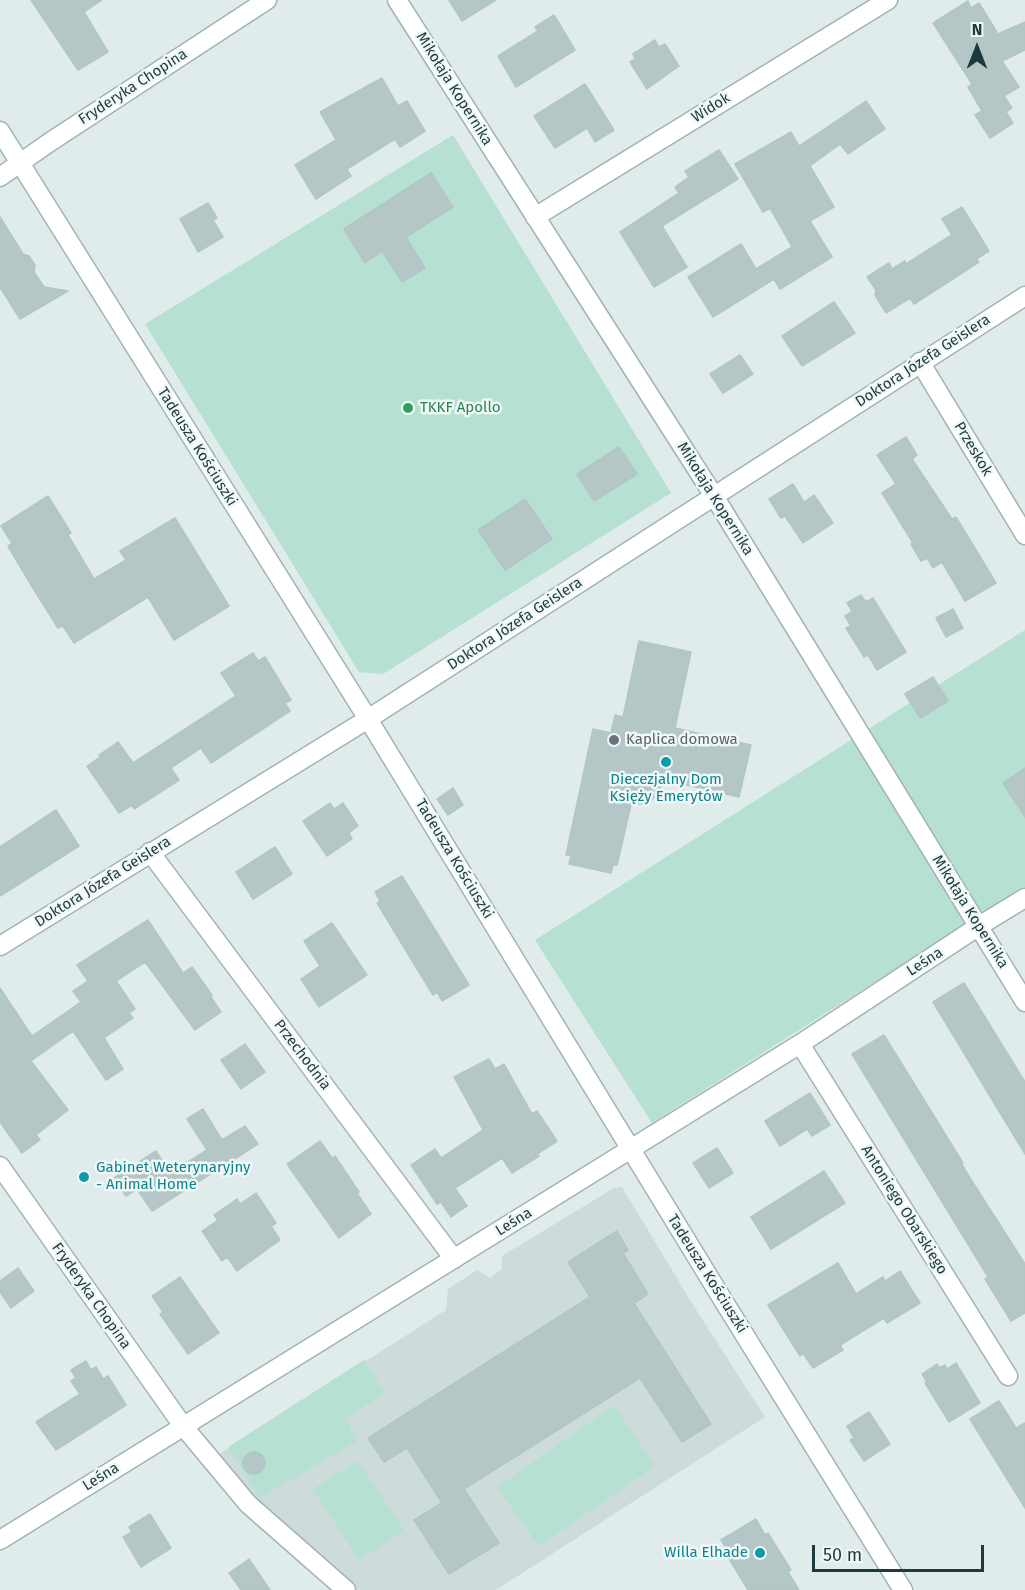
<!DOCTYPE html>
<html>
<head>
<meta charset="utf-8">
<style>
  body { margin:0 }
  #map { position:relative; width:1025px; height:1590px; overflow:hidden; background:#dfeceb; font-family:"Fira Sans",sans-serif }
  canvas { display:block }
  .north { position:absolute; left:947px; top:18px; width:60px; height:60px; -webkit-text-stroke:4px #f0f8f7; paint-order:stroke; rotate:0deg; font-size:16px; font-weight:700; line-height:24px; text-align:center; color:#1e3a3e }
  .north::after { content:''; display:block; margin:auto; width:21px; height:27px; background:#1e3a3e; clip-path:polygon(50% 0,100% 100%,50% 72%,0 100%) }
  .scale { position:absolute; left:812px; top:1545px; width:172px; height:27px; box-sizing:border-box; border:3px solid #1e3a3e; border-top:0; padding-left:8px; font-size:18px; line-height:21px; white-space:nowrap; color:#1e3a3e; -webkit-text-stroke:4px #f0f8f7; paint-order:stroke }
</style>
</head>
<body>
<div id="map">
<canvas width="1025" height="1590"></canvas>
<div class="north">N</div>
<div class="scale">50 m</div>
</div>
<script>
const ctx = document.querySelector('canvas').getContext('2d');
ctx.lineJoin = 'round';
function fill(path, color) {
  ctx.fillStyle = color;
  ctx.fill(path, 'evenodd');
}
function shape(rows) {
  const path = new Path2D();
  for (const r of rows) {
    if (r.length === 3) {
      path.moveTo(r[0] + r[2], r[1]);
      path.arc(r[0], r[1], r[2], 0, 2 * Math.PI);
      continue;
    }
    path.moveTo(r[0], r[1]);
    for (let i = 2; i < r.length; i += 2) path.lineTo(r[i], r[i + 1]);
  }
  return path;
}
function trace(path, color, width, dash) {
  ctx.strokeStyle = color;
  ctx.lineWidth = width;
  ctx.lineCap = dash ? 'butt' : 'round';
  ctx.setLineDash(dash || []);
  ctx.stroke(path);
}
function write(font, color, halo, rows, align = 'center') {
  ctx.font = font + ' "Fira Sans",sans-serif';
  ctx.lineWidth = 5;
  ctx.setLineDash([]);
  ctx.textBaseline = 'middle';
  ctx.strokeStyle = halo;
  ctx.fillStyle = color;
  for (const [text, x, y, turn = 0] of rows) {
    ctx.save();
    ctx.translate(x, y);
    ctx.rotate((+turn || 0) * Math.PI / 180);
    ctx.textAlign = isNaN(turn) ? turn : align;
    if (halo) ctx.strokeText(text, 0, 0);
    ctx.fillText(text, 0, 0);
    ctx.restore();
  }
}
const built = shape([
  [622,1187,690,1300,765,1417,496,1590,353,1590,249,1499,216,1456,446,1310,448,1289,477,1270,490,1278,502,1269,502,1256,614,1188]
]);
const green = shape([
  [453,135,671,493,383,674,359,672,145,324],
  [1025,630,1025,887,652,1123,535,940],
  [364,1360,385,1393,345,1419,357,1441,260,1498,228,1447],
  [614,1406,655,1466,539,1546,497,1487],
  [358,1461,404,1531,359,1560,313,1489]
]);
const building = shape([
  [31,0,102,0,84,12,108,52,78,70,31,0],
  [449,0,496,0,462,21,449,0],
  [968,1,971,8,979,3,998,34,1025,22,1025,50,1002,61,1019,87,1004,96,1012,108,1006,112,1013,123,990,138,975,115,982,111,968,87,972,84,933,23,968,1],
  [554,15,575,50,516,87,498,56,538,31,535,27,554,15],
  [655,40,659,47,665,44,679,66,647,89,630,62,635,59,633,54,655,40],
  [382,78,398,106,407,101,425,131,400,147,395,139,347,169,351,176,316,199,295,165,336,140,320,112,382,78],
  [585,84,614,130,595,142,587,128,555,148,534,116,585,84],
  [866,101,885,129,848,154,840,144,810,166,834,207,810,221,832,257,780,289,774,279,713,317,688,277,741,244,756,269,792,247,770,208,763,212,735,164,791,132,799,146,866,101],
  [719,150,738,179,662,226,687,267,654,287,620,232,679,193,675,187,689,177,685,171,719,150],
  [431,173,453,207,406,237,425,268,402,282,382,251,365,263,344,229,431,173],
  [208,203,217,218,213,220,223,237,198,252,180,219,208,203],
  [962,207,989,251,976,259,979,262,914,304,910,298,886,313,875,295,876,290,867,277,889,263,892,269,905,261,906,264,950,236,952,235,942,219,962,207],
  [0,217,23,254,29,256,35,265,34,272,44,287,68,291,20,319,0,287,0,217],
  [834,302,855,333,802,366,782,336,834,302],
  [740,355,753,374,723,393,710,374,740,355],
  [906,437,917,455,912,459,952,519,956,517,996,583,965,601,942,562,933,568,927,558,921,561,911,544,913,543,882,493,896,484,877,455,906,437],
  [619,447,637,474,594,501,577,474,619,447],
  [793,484,804,502,814,495,833,523,803,543,785,516,781,518,769,499,793,484],
  [48,496,71,533,68,535,94,579,126,560,120,551,175,518,229,606,174,640,148,597,74,643,63,626,58,628,31,585,8,546,12,543,1,526,48,496],
  [525,499,552,539,505,570,478,530,525,499],
  [861,595,866,602,873,598,906,652,877,670,868,655,864,657,846,628,851,626,845,616,852,611,847,603,861,595],
  [953,609,963,628,946,637,936,618,953,609],
  [639,641,691,652,675,728,751,745,739,797,665,780,657,795,648,803,631,805,617,865,613,865,611,873,569,864,571,855,566,855,593,729,611,733,615,715,623,717,639,641],
  [253,653,258,661,265,657,291,700,285,703,290,711,211,763,201,748,171,768,179,780,134,809,132,805,119,813,87,766,100,757,99,755,118,742,133,763,236,696,221,673,253,653],
  [933,677,948,701,920,718,905,694,933,677],
  [1025,768,1025,817,1003,783,1025,768],
  [453,788,463,805,448,815,437,799,453,788],
  [330,803,334,809,343,803,358,826,349,833,352,839,327,856,303,821,330,803],
  [56,810,79,846,0,896,0,847,56,810],
  [275,847,292,874,253,899,236,872,275,847],
  [402,876,469,985,442,1001,437,992,433,995,377,903,380,901,375,892,402,876],
  [148,920,183,973,192,967,212,995,211,997,221,1012,195,1030,145,962,116,981,135,1009,129,1013,133,1018,104,1038,123,1069,106,1080,73,1031,31,1061,68,1110,36,1135,40,1140,22,1153,0,1122,0,988,32,1036,81,1002,73,991,88,981,77,965,148,920],
  [332,923,367,975,319,1007,301,979,320,966,304,941,332,923],
  [964,983,1025,1082,1025,1154,933,1002,964,983],
  [884,1035,963,1163,961,1163,970,1178,1025,1264,1025,1313,1011,1321,985,1279,988,1277,852,1054,884,1035],
  [245,1044,265,1072,241,1089,221,1060,245,1044],
  [489,1059,495,1069,504,1064,532,1114,537,1111,557,1141,537,1154,539,1156,512,1173,502,1158,455,1188,467,1206,451,1217,441,1202,437,1204,411,1165,435,1149,441,1158,483,1130,454,1077,489,1059],
  [810,1093,830,1125,812,1136,807,1129,780,1146,765,1121,810,1093],
  [203,1109,222,1140,245,1126,258,1144,152,1211,137,1189,126,1196,114,1178,156,1151,170,1173,207,1150,187,1119,203,1109],
  [320,1141,332,1158,335,1156,359,1192,357,1193,371,1214,339,1238,287,1164,320,1141],
  [717,1148,733,1173,709,1188,693,1163,717,1148],
  [824,1171,845,1203,771,1249,751,1217,824,1171],
  [256,1193,276,1223,271,1226,280,1240,237,1271,227,1257,222,1261,202,1231,218,1220,214,1215,237,1199,240,1204,256,1193],
  [617,1231,628,1250,623,1253,648,1294,634,1303,711,1424,682,1442,640,1378,464,1489,499,1543,449,1574,414,1520,442,1503,407,1448,384,1462,368,1438,590,1297,568,1262,617,1231],
  [838,1263,856,1294,883,1277,885,1281,900,1271,920,1303,887,1323,884,1318,840,1345,843,1350,813,1368,803,1353,800,1356,768,1305,838,1263],
  [18,1268,34,1291,11,1308,0,1292,0,1281,18,1268],
  [180,1277,219,1333,188,1354,160,1314,163,1312,152,1296,180,1277],
  [86,1361,91,1370,96,1367,103,1379,108,1376,126,1405,56,1450,36,1422,80,1394,71,1381,76,1378,71,1370,86,1361],
  [956,1363,980,1403,949,1422,925,1383,927,1382,922,1374,937,1364,939,1368,945,1365,947,1369,956,1363],
  [999,1401,1016,1428,1025,1423,1025,1508,970,1419,999,1401],
  [869,1412,890,1444,864,1461,850,1440,854,1438,847,1426,869,1412],
  [254,1463,11],
  [150,1514,171,1548,141,1567,123,1537,132,1532,129,1527,150,1514],
  [756,1519,765,1535,768,1533,791,1570,788,1572,799,1590,748,1590,728,1557,731,1555,721,1540,756,1519],
  [249,1559,270,1590,241,1590,229,1573,249,1559]
]);
const minor = shape([
  [397,0,714,496,1025,1002],
  [0,131,368,719,726,1305,903,1590],
  [0,177,50,142,267,0],
  [535,217,888,0],
  [920,362,1025,535],
  [150,852,454,1259],
  [0,946,368,719,1025,296],
  [800,1044,1008,1376],
  [0,1166,183,1426,248,1504,346,1590],
  [0,1540,800,1044,979,926,1025,898]
]);
const markers = [
  [408,408,6,"#2e9e5b"],
  [614,740,6,"#6b7280"],
  [666,762,6,"#0f9aa8"],
  [84,1177,6,"#0f9aa8"],
  [760,1553,6,"#0f9aa8"]
];
const streetNames = [
  ["Fryderyka Chopina",133,87,-33],
  ["Mikołaja Kopernika",454,89,58],
  ["Widok",711,108,-32],
  ["Doktora Józefa Geislera",923,361,-33],
  ["Tadeusza Kościuszki",197,447,58],
  ["Przeskok",973,449,59],
  ["Mikołaja Kopernika",715,499,58],
  ["Doktora Józefa Geislera",515,624,-33],
  ["Tadeusza Kościuszki",454,859,59],
  ["Doktora Józefa Geislera",103,882,-32],
  ["Mikołaja Kopernika",970,912,58],
  ["Leśna",925,962,-33],
  ["Przechodnia",302,1055,53],
  ["Antoniego Obarskiego",904,1210,58],
  ["Leśna",514,1222,-32],
  ["Tadeusza Kościuszki",707,1274,58],
  ["Fryderyka Chopina",91,1296,55],
  ["Leśna",101,1477,-32]
];
const leisureNames = [
  ["TKKF Apollo",420,408]
];
const worshipNames = [
  ["Kaplica domowa",626,740]
];
const cultureNames = [
  ["Diecezjalny Dom",666,780],
  ["Księży Emerytów",666,797],
  ["Gabinet Weterynaryjny",96,1168,"left"],
  ["- Animal Home",96,1185,"left"],
  ["Willa Elhade",748,1553,"right"]
];
fill(built, '#cddcdb');
fill(green, '#b6e0d1');
fill(building, '#b4c7c6');
trace(building, '#b1c6c6', 1.5);
trace(minor, '#a1b3b4', 21);
trace(minor, '#fff', 18);
for (const [x, y, r, color] of markers) {
  const dot = new Path2D();
  dot.arc(x, y, r, 0, 2 * Math.PI);
  ctx.fillStyle = color;
  ctx.fill(dot);
  trace(dot, '#f0f8f7', 2);
}
write('15px', '#1e3a3e', '#f0f8f7', streetNames);
write('15px', '#27864d', '#f0f8f7', leisureNames, 'left');
write('15px', '#5b616d', '#f0f8f7', worshipNames, 'left');
write('15px', '#0d838f', '#f0f8f7', cultureNames);
</script>
</body>
</html>
